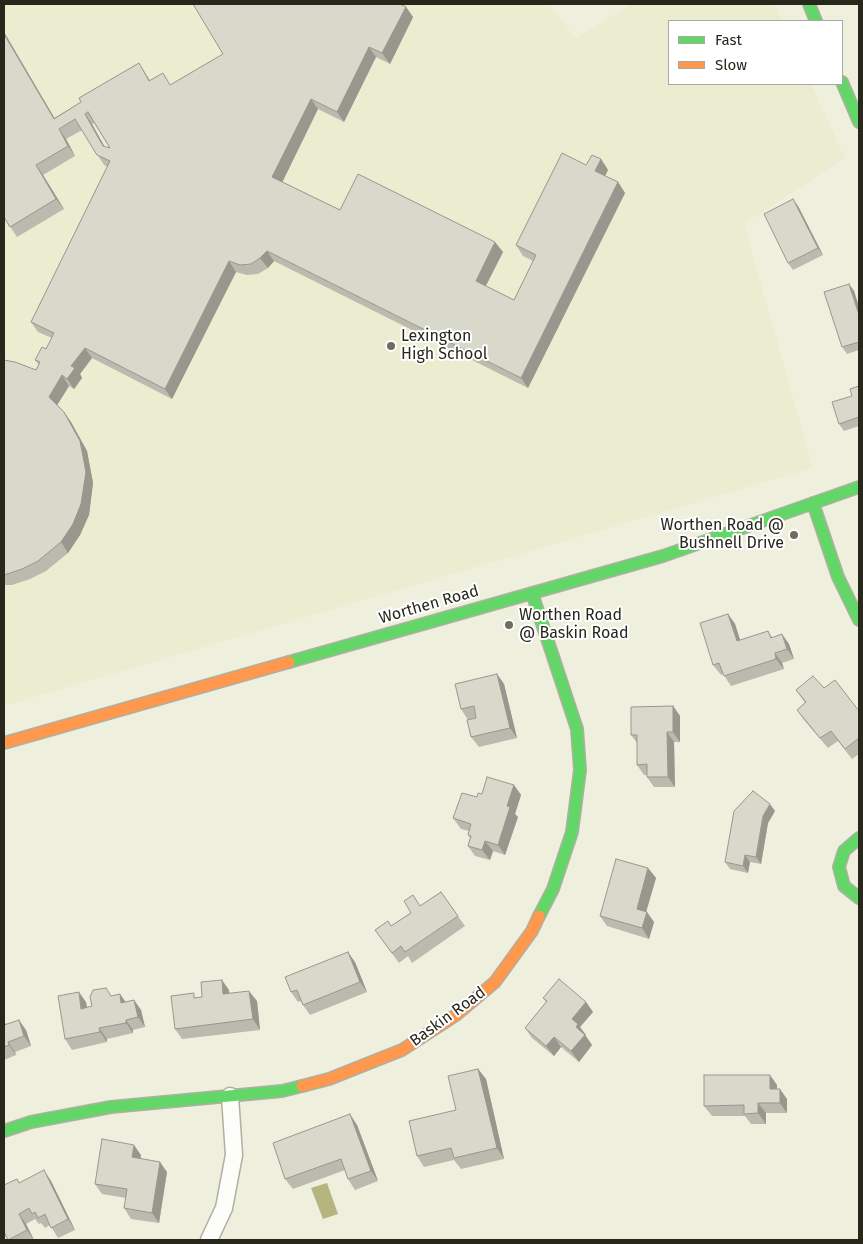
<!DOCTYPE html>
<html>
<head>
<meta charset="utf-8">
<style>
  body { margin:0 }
  #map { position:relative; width:863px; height:1244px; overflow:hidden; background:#efefde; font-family:"Fira Sans",sans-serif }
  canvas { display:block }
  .frame { position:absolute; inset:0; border:5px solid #27271c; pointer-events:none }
  .legend { position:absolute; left:668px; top:20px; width:175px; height:65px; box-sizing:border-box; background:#fff; border:1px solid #a9a9a4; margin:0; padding:6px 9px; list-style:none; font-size:15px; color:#27271c }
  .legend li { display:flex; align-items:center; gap:10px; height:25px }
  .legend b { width:25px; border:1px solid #a9a9a4 }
</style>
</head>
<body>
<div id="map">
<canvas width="863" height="1244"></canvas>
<div class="frame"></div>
<ul class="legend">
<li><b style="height:6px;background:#63d668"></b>Fast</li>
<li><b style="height:6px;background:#ff974d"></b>Slow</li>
</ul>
</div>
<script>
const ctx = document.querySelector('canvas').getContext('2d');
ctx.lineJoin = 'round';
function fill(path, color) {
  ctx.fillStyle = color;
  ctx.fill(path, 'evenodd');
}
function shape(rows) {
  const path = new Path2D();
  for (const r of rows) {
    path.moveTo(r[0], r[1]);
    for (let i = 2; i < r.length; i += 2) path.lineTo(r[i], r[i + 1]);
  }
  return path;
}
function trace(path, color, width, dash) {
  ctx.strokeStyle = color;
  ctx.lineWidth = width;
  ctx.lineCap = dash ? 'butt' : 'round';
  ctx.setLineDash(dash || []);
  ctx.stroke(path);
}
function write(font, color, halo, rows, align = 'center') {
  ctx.font = font + ' "Fira Sans",sans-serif';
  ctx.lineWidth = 4;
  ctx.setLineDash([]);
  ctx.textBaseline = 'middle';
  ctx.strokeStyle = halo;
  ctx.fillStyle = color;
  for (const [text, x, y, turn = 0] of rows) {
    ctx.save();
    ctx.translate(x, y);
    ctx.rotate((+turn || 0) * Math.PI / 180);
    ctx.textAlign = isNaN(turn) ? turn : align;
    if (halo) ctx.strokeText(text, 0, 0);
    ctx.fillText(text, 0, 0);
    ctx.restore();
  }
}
const built = shape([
  [4,4,549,4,576,38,631,4,775,4,783,21,669,21,669,84,811,84,845,158,744,224,813,468,4,706]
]);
const water = shape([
  [327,1183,338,1214,323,1219,311,1188]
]);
const street = shape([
  [209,1240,224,1208,234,1155,230,1096]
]);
const fast = shape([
  [809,4,816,21],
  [842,82,859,122],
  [813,503,838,577,859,620],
  [532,593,577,729,580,770,572,832,553,889,539,916],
  [289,662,663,556,859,487],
  [859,838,844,851,839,867,844,886,859,898],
  [4,1131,31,1122,111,1107,282,1091,302,1086]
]);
const slow = shape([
  [4,743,289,662],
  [302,1086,329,1079,402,1050,456,1015,495,982,532,931,539,916]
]);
const wall = shape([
  [406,7,413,17,390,64,376,57,344,122,318,109,282,182,340,210,503,252,486,286,514,300,533,261,523,256,516,245,586,165,601,159,608,170,605,176,618,182,625,193,528,388,274,261,268,268,258,274,247,275,236,272,172,399,92,358,80,374,82,378,74,389,69,386,57,405,64,412,71,422,87,451,93,483,89,515,80,535,68,553,46,571,30,579,12,585,4,585,4,360,36,370,39,365,35,360,46,349,52,338,38,332,31,322,108,167,104,165,82,130,66,139,75,156,43,175,64,209,17,237,4,217,4,32,54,118,81,102,139,63,150,80,171,85],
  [94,123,110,148,105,147,92,124],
  [798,206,823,255,793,270,788,263],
  [849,284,854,291,859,307,859,350,847,354,842,347],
  [859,386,859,426,844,431,839,424,852,396],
  [728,614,735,624,740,640,768,631,772,637,789,644,794,659,782,663,784,669,731,686,723,674,721,675,713,665],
  [497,674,504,684,517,738,479,747,471,737,468,720,461,709],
  [824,688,859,711,859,754,852,759,838,741,828,748,804,720,797,710,805,703,796,690],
  [673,706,680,716,680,742,674,742,675,787,654,787,647,777,647,775,644,775,637,765,637,743,631,735],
  [514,785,521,795,515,814,518,817,505,855,493,851,490,860,475,856,468,846,470,838,468,835,469,831,461,829,453,818,482,794],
  [775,811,768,823,761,864,750,862,748,873,730,869,725,862],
  [648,868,656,878,646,912,654,922,649,939,607,926,600,916],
  [441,892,465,926,412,963,408,956,399,963,375,930,391,926],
  [355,962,367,992,310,1015,303,1005,301,1001,298,1002,291,992],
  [229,990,229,993,257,1001,260,1030,182,1039,175,1029,197,998,202,997],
  [120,994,125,1002,134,1000,141,1010,145,1027,133,1030,133,1033,107,1039,107,1042,72,1050,65,1039,86,1002,87,1008,92,1006,112,996],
  [543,998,586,1002,593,1012,580,1027,592,1045,579,1062,561,1047,554,1056,532,1038,525,1028,546,1002],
  [4,1021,6,1024,26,1030,31,1046,15,1052,16,1055,4,1060],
  [478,1069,486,1079,504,1159,461,1169,454,1160,424,1167,417,1156,456,1110],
  [777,1085,777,1089,787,1099,787,1113,766,1113,766,1124,751,1124,745,1116,712,1116,704,1106],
  [357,1125,378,1181,355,1190,348,1179,345,1170,293,1189,285,1179],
  [141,1155,140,1159,167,1172,159,1223,131,1219,124,1208,126,1198,102,1194,95,1184],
  [17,1179,20,1183,51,1181,75,1230,58,1238,50,1225,45,1228,41,1223,39,1224,35,1219,26,1224,34,1240,8,1240,4,1232]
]);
const shadedWall = shape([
  [406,7,413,17,390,64,382,53],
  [4,32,61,129,54,119,4,34],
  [369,47,376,57,344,122,337,112],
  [311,99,318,109,280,187,272,177],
  [85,114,92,124,110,157,103,146],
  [59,129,66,139,75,156,68,146],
  [601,159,608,170,602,182,595,171],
  [36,165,43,175,64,209,56,199],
  [618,182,625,193,528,388,521,378],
  [793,199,798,206,823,255,818,248],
  [495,242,503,252,483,291,476,281],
  [267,251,274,261,268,268,260,258],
  [229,261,236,272,172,399,165,389],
  [849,284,854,291,859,307,859,315],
  [85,348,92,358,80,374,82,378,74,389,67,379,71,366],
  [62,375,69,386,56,407,49,397],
  [64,412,71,422,87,451,93,483,89,515,80,535,68,553,61,542],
  [728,614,735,624,744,652,737,641],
  [782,634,789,644,794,659,787,649],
  [775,653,782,663,784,669,776,659],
  [497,674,504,684,517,738,510,728],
  [673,706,680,716,680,742,673,732],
  [667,732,674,742,675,787,668,777],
  [514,785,521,795,515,814,518,817,505,855,498,845,507,806],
  [770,804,775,811,768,823,761,864,756,857,763,816],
  [485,841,493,851,490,860,482,850],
  [745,855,750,862,748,873,743,866],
  [648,868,656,878,644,919,637,909],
  [647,912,654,922,649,939,642,928],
  [348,952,355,962,367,992,360,982],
  [222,980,229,990,230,1004,223,994],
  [249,991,257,1001,260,1030,253,1019],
  [79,992,86,1002,89,1019,81,1009],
  [120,994,127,1004,121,1003],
  [134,1000,141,1010,145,1027,138,1017],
  [586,1002,593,1012,580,1027,586,1035,583,1037,576,1027,572,1019],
  [19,1020,26,1030,31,1046,24,1036],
  [126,1020,133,1030,133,1033,126,1023],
  [99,1028,107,1039,107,1042,100,1032],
  [585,1035,592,1045,579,1062,571,1051],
  [554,1037,561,1047,554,1056,546,1046],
  [8,1042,15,1052,16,1055,9,1045],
  [478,1069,486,1079,504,1159,497,1148],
  [770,1075,777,1085,777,1099,770,1089],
  [780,1089,787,1099,787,1113,780,1103],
  [758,1103,766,1113,766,1124,758,1113],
  [350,1114,357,1125,378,1181,371,1171],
  [134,1145,141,1155,139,1168,132,1157],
  [160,1162,167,1172,159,1223,152,1213],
  [44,1170,51,1181,75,1230,68,1219],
  [19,1214,26,1224,34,1240,27,1230]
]);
const building = shape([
  [193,4,400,4,406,7,382,53,369,47,337,112,311,99,272,177,340,210,358,174,495,242,476,281,514,300,536,255,516,245,562,153,586,165,592,155,601,159,595,171,618,182,521,378,267,251,260,258,251,264,240,265,229,261,165,389,85,348,71,366,75,368,67,379,62,375,49,397,64,412,80,441,86,472,81,504,73,524,61,542,38,561,22,569,4,575,4,360,15,362,36,370,40,362,35,360,42,347,46,349,54,333,31,322,110,161,97,155,75,119,59,129,68,146,36,165,56,199,10,227,4,217,4,34,54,119,81,102,79,98,139,63,149,81,163,73,170,85,223,54,193,4],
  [88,112,110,148,103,146,85,114,88,112],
  [793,199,818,248,788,263,764,214,793,199],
  [849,284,859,315,859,342,842,347,824,292,849,284],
  [859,386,859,417,839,424,832,402,852,396,850,389,859,386],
  [728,614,737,641,768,631,771,638,782,634,787,649,775,653,776,659,724,676,719,663,713,665,700,623,728,614],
  [497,674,510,728,471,737,467,720,476,718,474,706,461,709,455,684,497,674],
  [813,676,824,688,835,680,859,711,859,738,845,749,831,731,820,738,797,710,806,702,796,690,813,676],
  [673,706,673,732,667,732,668,777,647,777,647,764,637,765,637,735,631,735,631,707,673,706],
  [487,777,514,785,507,806,510,807,498,845,485,841,482,850,468,846,471,836,468,835,471,824,453,818,462,793,477,797,478,793,482,794,487,777],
  [753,791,770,804,763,816,756,857,745,855,743,866,725,862,734,811,753,791],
  [616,859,648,868,637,909,647,912,642,928,600,916,616,859],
  [441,892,458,916,405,952,401,946,392,953,375,930,388,921,391,926,411,913,404,901,413,895,420,906,441,892],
  [348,952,360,982,303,1005,297,990,291,992,285,977,348,952],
  [559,979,586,1002,572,1019,578,1024,576,1027,585,1035,571,1051,554,1037,546,1046,525,1028,547,1001,543,998,559,979],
  [222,980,223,994,249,991,253,1019,175,1029,171,996,194,993,194,998,202,997,201,982,222,980],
  [106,988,111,996,120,994,121,1003,134,1000,138,1017,126,1020,126,1023,99,1028,100,1032,65,1039,58,996,79,992,81,1009,92,1006,90,997,93,990,106,988],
  [19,1020,24,1036,8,1042,9,1045,4,1047,4,1025,19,1020],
  [478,1069,497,1148,454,1158,451,1148,417,1156,409,1121,456,1110,448,1076,478,1069],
  [704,1075,770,1075,770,1089,780,1089,780,1103,758,1103,758,1113,744,1114,744,1105,704,1106,704,1075],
  [350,1114,371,1171,348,1179,341,1159,285,1179,273,1143,350,1114],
  [102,1139,134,1145,132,1157,160,1162,152,1213,124,1208,127,1189,95,1184,102,1139],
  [44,1170,68,1219,51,1228,45,1214,38,1218,35,1212,32,1214,29,1208,19,1214,27,1230,8,1240,4,1232,4,1185,17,1179,19,1183,44,1170]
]);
const markers = [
  [391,346,5,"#6d6d60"],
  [794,535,5,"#6d6d60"],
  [509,625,5,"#6d6d60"]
];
const poiNames = [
  ["Lexington",401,337],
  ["High School",401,355],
  ["Worthen Road @",784,526,"right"],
  ["Bushnell Drive",784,544,"right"],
  ["Worthen Road",519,616],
  ["@ Baskin Road",519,634]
];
const streetNames = [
  ["Worthen Road",429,605,-16],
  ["Baskin Road",448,1017,-36]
];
fill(built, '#ecedd0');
fill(water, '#b5b580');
trace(street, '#afafa2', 19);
trace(fast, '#afafa2', 14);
trace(slow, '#afafa2', 14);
trace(street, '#fdfdfa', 16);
trace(fast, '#63d668', 11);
trace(slow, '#ff974d', 11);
fill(wall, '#babaaf');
fill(shadedWall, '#97978e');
fill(building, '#d8d8cb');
trace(building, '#97978e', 1);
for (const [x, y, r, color] of markers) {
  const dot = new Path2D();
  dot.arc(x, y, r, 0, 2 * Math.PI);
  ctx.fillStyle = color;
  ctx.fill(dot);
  trace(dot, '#fff', 2);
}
write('16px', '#27271c', '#fff', poiNames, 'left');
write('16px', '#27271c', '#fff', streetNames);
</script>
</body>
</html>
